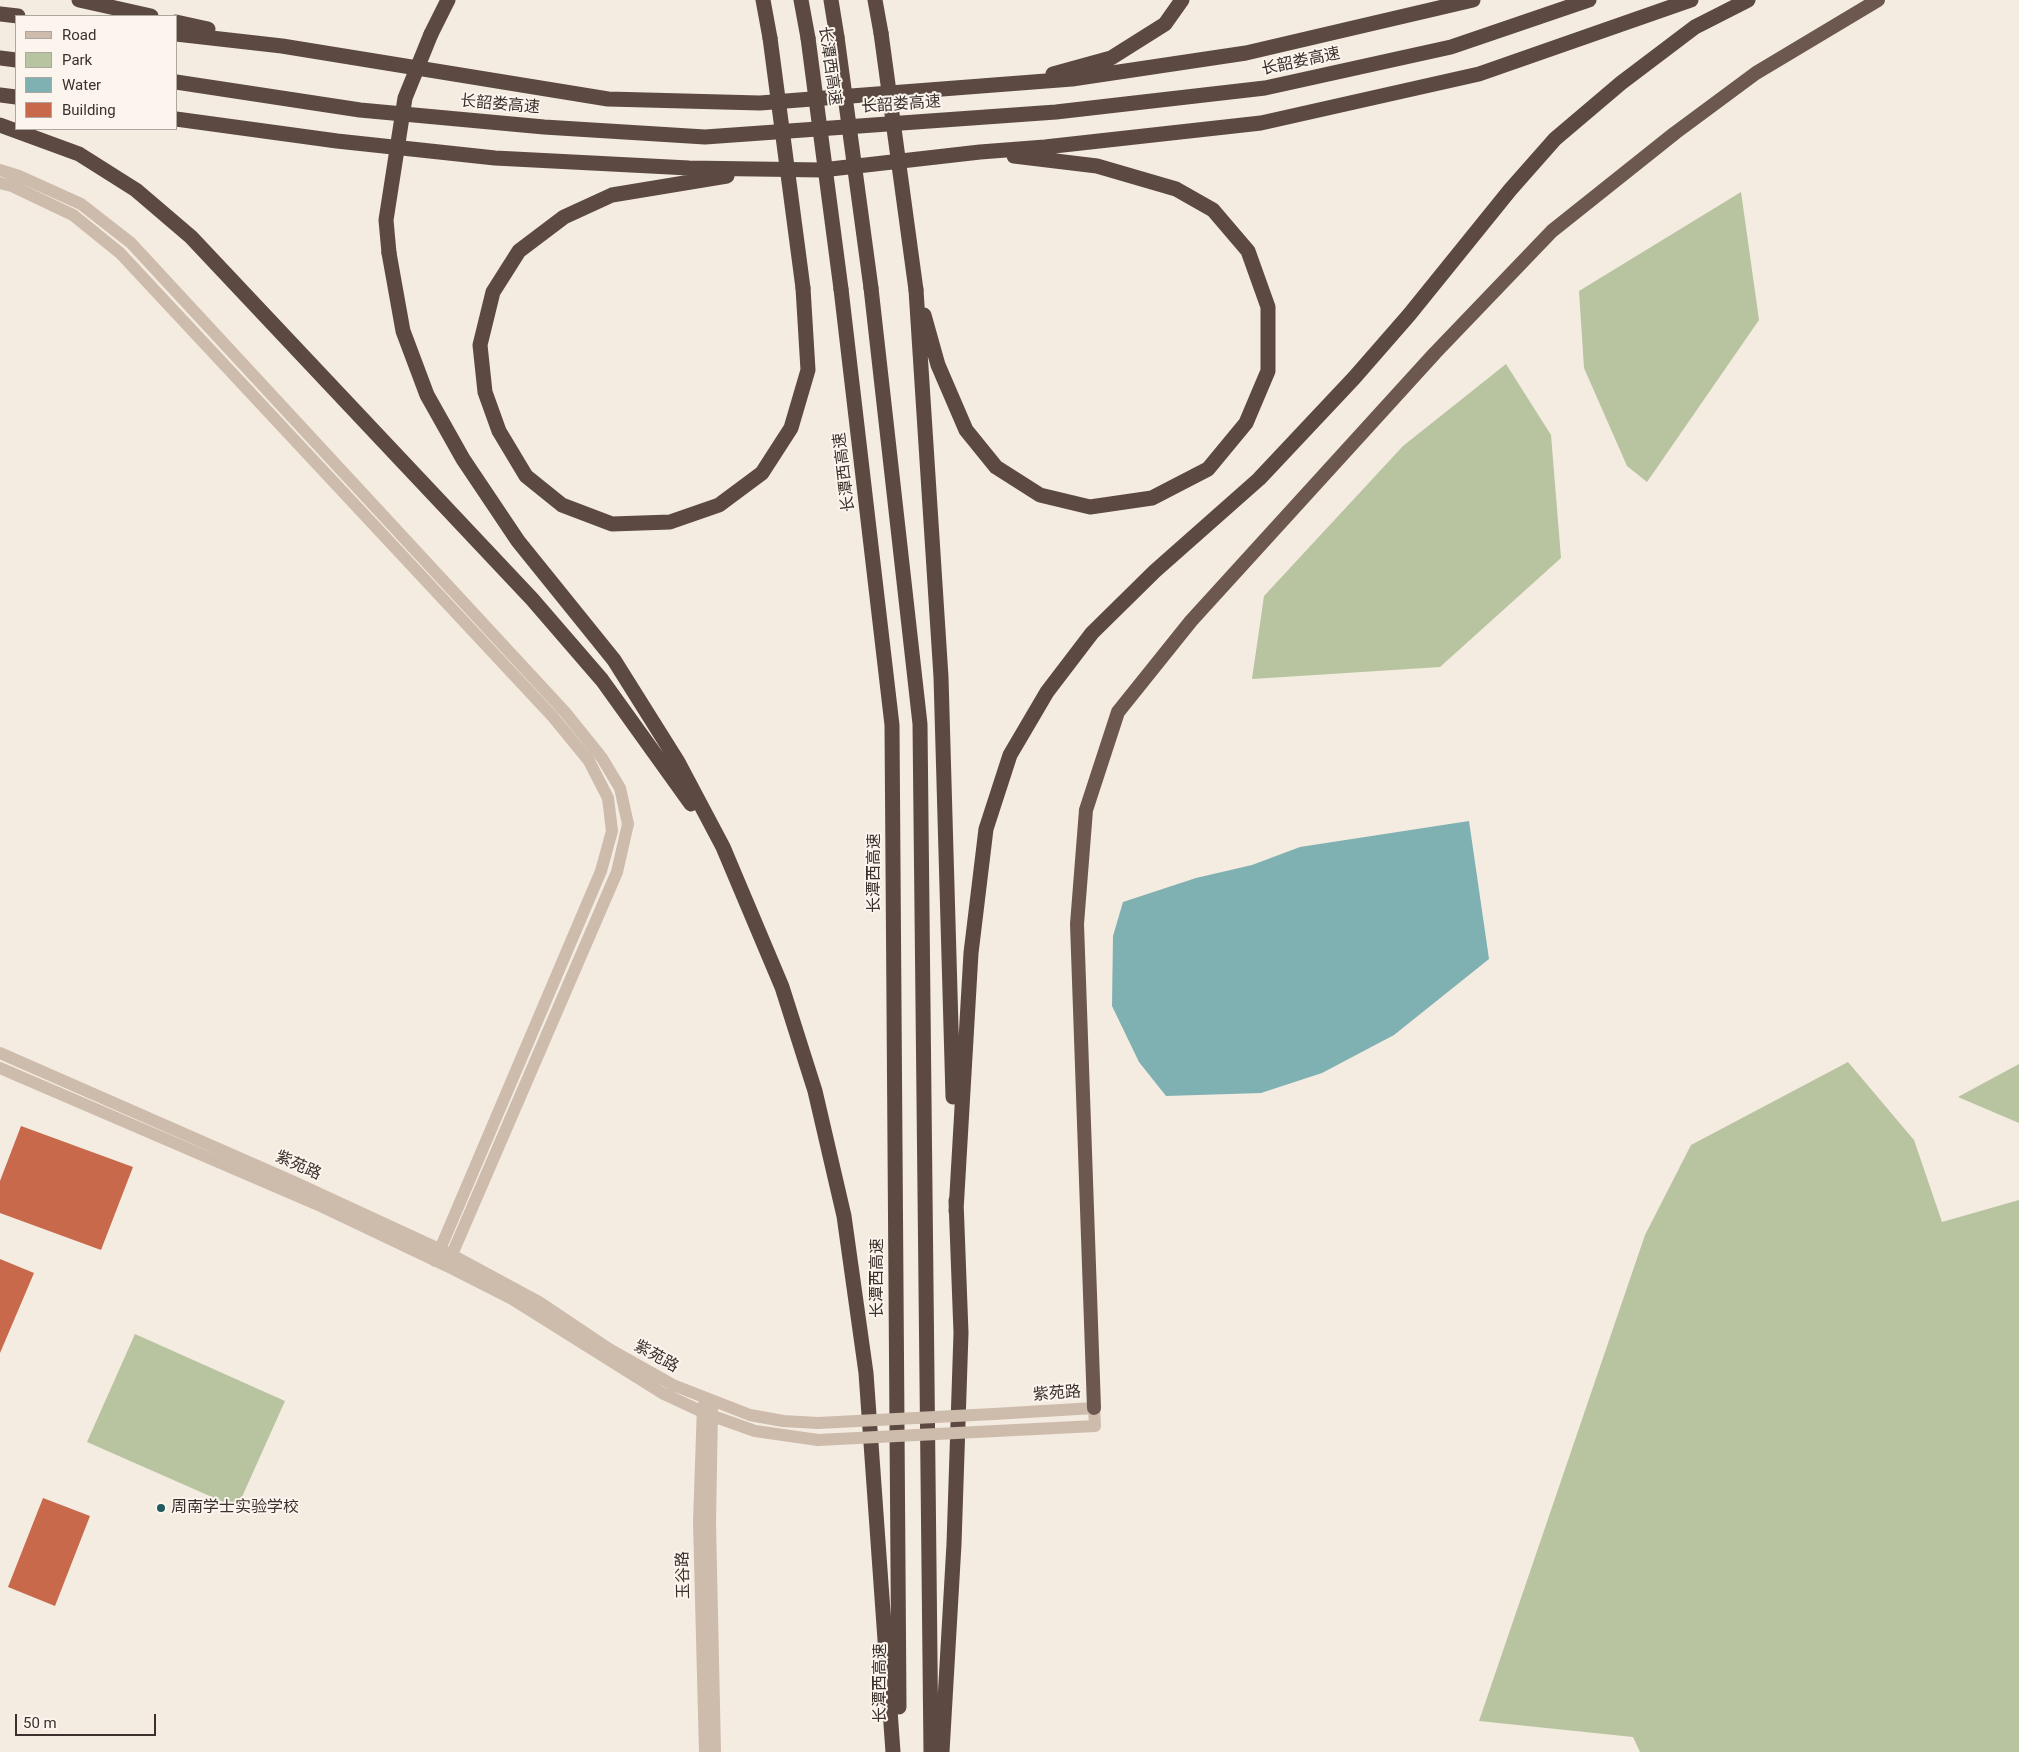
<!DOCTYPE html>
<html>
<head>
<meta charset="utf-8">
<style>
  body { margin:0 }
  #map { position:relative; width:2019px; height:1752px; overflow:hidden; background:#f4ebe1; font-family:Roboto,sans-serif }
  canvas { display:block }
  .legend { position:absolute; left:15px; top:15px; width:162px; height:115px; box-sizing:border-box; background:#fbf5ee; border:1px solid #aea6a0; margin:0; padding:6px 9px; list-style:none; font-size:15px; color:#3b302b }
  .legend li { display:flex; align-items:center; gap:10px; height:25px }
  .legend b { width:25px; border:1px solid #aea6a0 }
  .scale { position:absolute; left:15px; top:1714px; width:141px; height:22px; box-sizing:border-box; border:2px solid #3b302b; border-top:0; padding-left:6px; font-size:15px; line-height:18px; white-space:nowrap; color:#3b302b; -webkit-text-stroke:4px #fbf5ee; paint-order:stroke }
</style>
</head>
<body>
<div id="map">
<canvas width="2019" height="1752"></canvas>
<ul class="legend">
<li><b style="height:6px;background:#cdbbac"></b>Road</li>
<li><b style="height:14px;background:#b8c4a0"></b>Park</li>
<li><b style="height:14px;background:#7fb0b2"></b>Water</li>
<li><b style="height:14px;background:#c8694b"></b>Building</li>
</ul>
<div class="scale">50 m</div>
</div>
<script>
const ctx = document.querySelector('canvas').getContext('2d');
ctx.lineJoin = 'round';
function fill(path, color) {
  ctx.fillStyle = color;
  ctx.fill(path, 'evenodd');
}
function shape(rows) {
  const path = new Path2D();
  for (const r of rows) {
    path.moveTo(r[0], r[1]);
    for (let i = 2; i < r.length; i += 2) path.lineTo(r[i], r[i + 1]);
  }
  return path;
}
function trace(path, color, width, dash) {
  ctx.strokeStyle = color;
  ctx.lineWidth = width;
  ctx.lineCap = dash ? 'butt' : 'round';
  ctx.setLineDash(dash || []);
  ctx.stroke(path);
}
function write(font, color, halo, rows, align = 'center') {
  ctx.font = font + ' Roboto,"Noto Sans SC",sans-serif';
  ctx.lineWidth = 4;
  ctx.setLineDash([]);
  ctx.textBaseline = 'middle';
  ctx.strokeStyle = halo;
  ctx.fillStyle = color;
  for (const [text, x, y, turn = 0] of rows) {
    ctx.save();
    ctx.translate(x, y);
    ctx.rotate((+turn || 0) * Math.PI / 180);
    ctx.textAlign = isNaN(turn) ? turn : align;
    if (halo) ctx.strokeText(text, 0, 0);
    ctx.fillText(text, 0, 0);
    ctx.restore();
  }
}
const green = shape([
  [1741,192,1759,320,1647,482,1627,466,1584,368,1579,291],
  [1506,364,1551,435,1561,558,1440,667,1252,679,1264,596,1403,446],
  [1848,1062,1914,1140,1942,1222,2019,1200,2019,1752,1640,1752,1633,1737,1479,1721,1645,1235,1691,1145],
  [2019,1064,2019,1123,1958,1097],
  [135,1334,285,1401,237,1508,87,1442]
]);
const water = shape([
  [1469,821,1489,959,1394,1035,1322,1073,1261,1093,1166,1096,1139,1062,1112,1006,1113,936,1123,902,1196,878,1252,865,1300,847]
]);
const building = shape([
  [21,1126,133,1167,101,1250,0,1213,0,1181],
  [0,1259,34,1273,0,1353],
  [43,1498,90,1516,55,1606,8,1587]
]);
const tertiary = shape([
  [0,170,19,176,81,204,131,243,565,712,602,758,620,788,628,824,617,872,447,1266],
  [0,183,12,186,73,215,120,253,553,717,589,761,608,798,612,831,601,871,435,1261],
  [0,1053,294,1182,452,1255,539,1302,609,1349,673,1385,750,1415,783,1421,818,1423],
  [0,1068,323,1207,447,1266,512,1299,662,1393,707,1414,755,1431,818,1440],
  [703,1406,699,1522,705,1752],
  [712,1410,710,1523,715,1752],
  [994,1414,1094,1408,1095,1426,996,1431]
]);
const trunk = shape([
  [1094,1408,1077,924,1086,810,1118,712,1191,621,1435,353,1552,231,1675,133,1756,73,1878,0]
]);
const motorway = shape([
  [79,0,151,16],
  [763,0,770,38],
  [801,0,808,38],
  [831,0,837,37],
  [875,0,881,33],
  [0,14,18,16],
  [176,22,208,29],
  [176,34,282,46,608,99,760,103,1072,79,1246,53,1473,0],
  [431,34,448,0],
  [0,58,16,60],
  [1053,74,1111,58,1165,24,1182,0],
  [176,82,360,110,544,127,705,137,1056,112,1265,88,1451,47,1589,0],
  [0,95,16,97],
  [176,119,337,141,495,158,689,168,822,170,980,152,1045,147,1261,123,1479,74,1691,0],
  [0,125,79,154,136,190,191,237,532,599,602,680,691,804],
  [727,176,612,195,564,217,519,251,493,292,480,345,485,392,499,431,526,476,562,505,612,524,670,522,719,505,762,473,791,428,808,370,803,288],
  [389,253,403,331,427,395,463,459,518,541,614,660,678,762,723,847,782,987,815,1091,844,1216,866,1373,893,1752],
  [871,288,920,724,931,1752],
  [841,289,892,725,899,1707],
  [916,290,941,677,953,1097],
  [924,315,938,365,966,430,996,467,1040,495,1090,507,1152,498,1208,469,1246,423,1268,371,1268,307,1248,251,1213,210,1176,189,1097,166,1014,156],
  [956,1211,971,953,986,829,1010,755,1047,692,1092,633,1155,571,1259,479,1354,378,1409,315,1510,190,1555,139,1621,83,1695,27,1748,0],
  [942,1752,954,1544,961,1333,956,1200]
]);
const tertiaryBridge = shape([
  [818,1423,994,1414],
  [818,1440,996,1431]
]);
const motorwayBridge = shape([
  [881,33,916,290],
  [837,37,871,288],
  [770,38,803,288],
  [808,38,841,289],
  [389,253,386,220,405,98,431,34]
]);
const markers = [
  [161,1508,5,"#1f5a5e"]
];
const streetNames = [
  ["长韶娄高速",1301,62,-12],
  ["长潭西高速",829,66,82],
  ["长韶娄高速",500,105,5],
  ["长韶娄高速",901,105,-4],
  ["长潭西高速",845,472,-97],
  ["长潭西高速",875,873,-90],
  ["紫苑路",298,1166,24],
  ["长潭西高速",878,1278,-90],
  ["紫苑路",656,1357,29],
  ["紫苑路",1057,1394,-4],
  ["玉谷路",684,1575,-91],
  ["长潭西高速",881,1683,-90]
];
const poiNames = [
  ["周南学士实验学校",171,1508]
];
fill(green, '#b8c4a0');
fill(water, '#7fb0b2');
fill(building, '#c8694b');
trace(tertiary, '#cdbbac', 12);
trace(trunk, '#6c584f', 14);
trace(motorway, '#5c4a42', 15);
trace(tertiaryBridge, '#cdbbac', 12);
trace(motorwayBridge, '#5c4a42', 15);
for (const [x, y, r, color] of markers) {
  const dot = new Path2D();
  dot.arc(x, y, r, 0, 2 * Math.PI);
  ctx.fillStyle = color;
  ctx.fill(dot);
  trace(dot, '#fbf5ee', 2);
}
write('16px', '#3b302b', '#fbf5ee', streetNames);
write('16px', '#3b302b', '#fbf5ee', poiNames, 'left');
</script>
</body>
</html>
